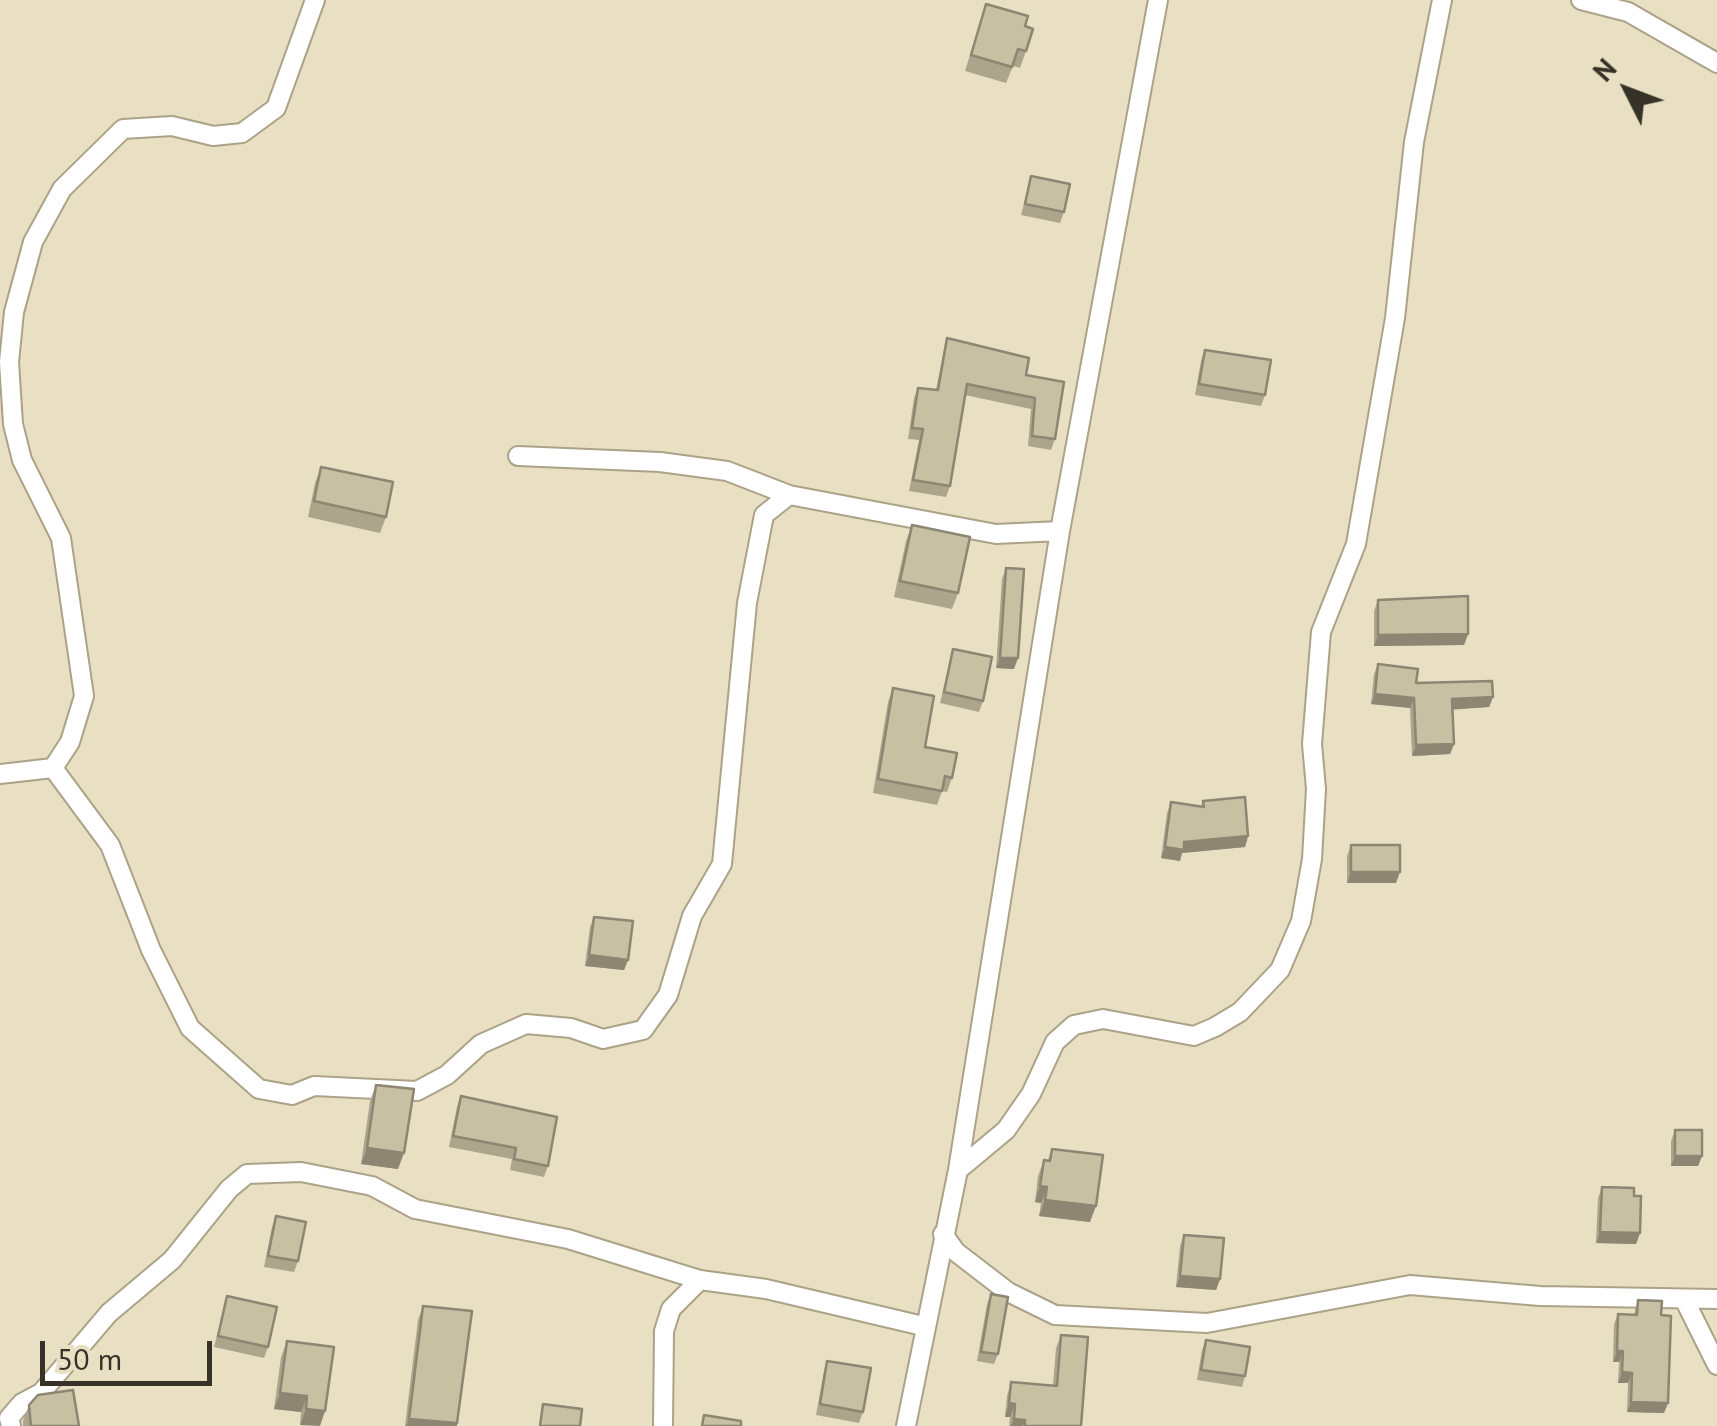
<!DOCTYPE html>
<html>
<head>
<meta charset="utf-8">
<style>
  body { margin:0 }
  #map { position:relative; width:1717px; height:1426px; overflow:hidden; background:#e9e0c3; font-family:"PT Sans",sans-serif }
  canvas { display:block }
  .north { position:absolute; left:1577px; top:40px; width:100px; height:100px; -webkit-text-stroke:8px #e9e0c3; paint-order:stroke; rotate:312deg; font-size:28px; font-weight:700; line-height:40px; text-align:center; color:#363227 }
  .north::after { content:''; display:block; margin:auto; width:35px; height:45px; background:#363227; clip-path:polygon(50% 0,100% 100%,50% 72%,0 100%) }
  .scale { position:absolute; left:40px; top:1341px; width:172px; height:45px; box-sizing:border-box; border:5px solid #363227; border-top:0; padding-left:12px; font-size:30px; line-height:35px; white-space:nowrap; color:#363227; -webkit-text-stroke:8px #e9e0c3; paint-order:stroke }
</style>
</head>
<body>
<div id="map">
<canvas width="1717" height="1426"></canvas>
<div class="north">N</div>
<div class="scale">50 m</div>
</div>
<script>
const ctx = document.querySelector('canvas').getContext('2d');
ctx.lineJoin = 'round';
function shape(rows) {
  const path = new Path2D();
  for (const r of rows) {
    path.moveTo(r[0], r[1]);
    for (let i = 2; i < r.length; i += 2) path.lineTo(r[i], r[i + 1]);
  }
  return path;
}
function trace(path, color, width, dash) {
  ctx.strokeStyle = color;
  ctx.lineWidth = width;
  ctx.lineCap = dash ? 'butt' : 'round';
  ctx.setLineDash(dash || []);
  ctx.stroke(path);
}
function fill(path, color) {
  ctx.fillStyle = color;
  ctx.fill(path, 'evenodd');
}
const minor = shape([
  [1581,0,1628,12,1717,63],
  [518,456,660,462,727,471,789,495],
  [53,768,110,845,151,950,190,1028,259,1089,292,1095,314,1086,417,1091,447,1075,481,1044,526,1024,571,1028,603,1039,643,1030,668,995,692,916,722,864,747,603,764,515,789,495,996,534,1060,531],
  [0,774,53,768,70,742,84,696,61,538,22,460,13,424,9,362,14,312,33,242,62,189,123,129,172,126,213,136,242,133,276,108,315,0],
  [958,1170,1006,1130,1031,1094,1055,1042,1074,1025,1103,1019,1194,1036,1215,1027,1240,1012,1280,970,1301,921,1312,859,1316,789,1312,744,1321,632,1356,544,1395,318,1414,142,1442,0],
  [943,1234,956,1252,1008,1292,1055,1315,1207,1323,1410,1285,1540,1296,1717,1299],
  [1684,1299,1717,1365],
  [11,1426,9,1418,22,1403,41,1393,109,1313,172,1260,229,1189,247,1174,301,1172,372,1186,415,1209,568,1239,700,1280],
  [663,1426,664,1331,671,1309,700,1280,766,1289,923,1326],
  [906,1426,958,1170,1060,531,1158,0]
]);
const wall = shape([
  [986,4,1025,26,1026,51,1020,68,1013,66,1006,83,965,71],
  [1031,176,1064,212,1060,223,1021,215],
  [947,338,1026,375,1055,439,1051,450,1028,446,1031,409,965,395,950,486,946,497,909,491,919,440,908,439,914,398,918,388,936,390,944,349],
  [1205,350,1265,395,1261,406,1195,395,1201,361],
  [321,467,386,517,380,533,308,517,315,483],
  [912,525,958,593,952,609,894,597,906,541],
  [1006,568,1014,669,996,668,1002,579],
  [1378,600,1468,634,1464,645,1374,646,1374,611],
  [953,649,983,701,979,712,940,703],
  [1378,664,1416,683,1493,697,1489,707,1452,709,1454,744,1450,754,1412,756,1410,708,1371,704,1374,674],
  [893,688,925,747,952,778,947,792,942,791,937,805,873,793,888,702],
  [1203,801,1248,836,1245,847,1182,853,1180,861,1161,858,1167,813,1171,802,1201,806],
  [1351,845,1396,883,1347,883,1347,856],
  [594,917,628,960,624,970,585,966,590,927],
  [376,1085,398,1169,361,1164,370,1101],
  [461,1096,548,1166,544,1177,510,1170,512,1159,449,1147,457,1107],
  [1675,1130,1702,1156,1698,1166,1671,1166,1671,1141],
  [1052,1149,1090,1222,1039,1216,1041,1203,1035,1202,1038,1176,1044,1160,1048,1160],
  [1602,1187,1634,1196,1640,1233,1636,1244,1596,1243,1598,1198],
  [276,1216,298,1261,294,1272,264,1267,272,1227],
  [1184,1235,1220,1279,1216,1290,1176,1287,1180,1246],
  [991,1294,998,1354,994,1364,977,1361,987,1304],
  [227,1296,268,1347,264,1358,214,1347],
  [1638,1300,1661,1315,1668,1403,1664,1413,1627,1412,1628,1383,1618,1383,1619,1362,1613,1362,1614,1324,1618,1314,1634,1314],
  [423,1306,457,1426,405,1426,418,1320],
  [1061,1335,1081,1426,1009,1426,1010,1417,1005,1417,1007,1396,1011,1382,1053,1385,1056,1348],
  [1206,1340,1245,1376,1242,1387,1197,1380,1202,1350],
  [287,1341,334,1347,300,1425,301,1412,274,1409,281,1357],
  [827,1361,863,1412,859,1423,816,1415,824,1371],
  [29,1405,79,1426,23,1426,23,1421]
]);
const shadedWall = shape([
  [1468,634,1464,645,1374,646,1378,635],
  [1000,658,1018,658,1014,669,996,668],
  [1375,694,1414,698,1410,708,1371,704],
  [1493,697,1489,707,1448,710,1452,699],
  [1454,744,1450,754,1412,756,1416,745],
  [1248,836,1245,847,1182,853,1180,861,1161,858,1165,847,1184,842],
  [1351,872,1400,872,1396,883,1347,883],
  [589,955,628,960,624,970,585,966],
  [367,1148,404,1153,398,1169,361,1164],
  [1675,1156,1702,1156,1698,1166,1671,1166],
  [1040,1186,1047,1187,1041,1203,1035,1202],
  [1045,1200,1096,1206,1090,1222,1039,1216],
  [1600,1232,1640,1233,1636,1244,1596,1243],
  [1180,1276,1220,1279,1216,1290,1176,1287],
  [1617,1351,1623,1351,1619,1362,1613,1362],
  [1622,1372,1632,1373,1628,1383,1618,1383],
  [280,1393,307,1396,301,1412,274,1409],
  [1631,1402,1668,1403,1664,1413,1627,1412],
  [1009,1403,1015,1404,1010,1417,1005,1417],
  [306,1409,325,1411,320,1426,300,1425],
  [409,1419,457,1423,457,1426,406,1426],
  [1014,1419,1025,1420,1023,1426,1011,1426]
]);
const building = shape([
  [986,4,1028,16,1025,26,1033,29,1026,51,1018,49,1012,67,971,55,986,4],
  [1031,176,1070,184,1064,212,1025,204,1031,176],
  [947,338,1029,358,1026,375,1064,382,1055,439,1032,436,1035,398,967,384,950,486,913,480,923,429,912,428,918,388,938,390,947,338],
  [1205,350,1271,360,1265,395,1199,384,1205,350],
  [321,467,393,482,386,517,314,501,321,467],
  [912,525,970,537,958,593,900,581,912,525],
  [1006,568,1024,569,1018,658,1000,658,1006,568],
  [1468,596,1468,634,1378,635,1378,600,1468,596],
  [953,649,992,657,983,701,944,692,953,649],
  [1378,664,1418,669,1416,683,1492,681,1493,697,1452,699,1454,744,1416,745,1414,698,1375,694,1378,664],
  [893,688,934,696,925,747,957,753,952,778,945,776,942,791,878,779,893,688],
  [1245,797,1248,836,1184,842,1184,850,1165,847,1171,802,1204,807,1203,801,1245,797],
  [1351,845,1400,845,1400,872,1351,872,1351,845],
  [594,917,633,921,628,960,589,955,594,917],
  [376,1085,414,1089,404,1153,367,1148,376,1085],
  [461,1096,557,1117,548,1166,514,1159,516,1148,453,1136,461,1096],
  [1675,1130,1702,1130,1702,1156,1675,1156,1675,1130],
  [1052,1149,1103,1155,1096,1206,1045,1200,1047,1187,1040,1186,1044,1160,1050,1161,1052,1149],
  [1602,1187,1634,1188,1634,1196,1641,1196,1640,1233,1600,1232,1602,1187],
  [276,1216,306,1222,298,1261,268,1256,276,1216],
  [1184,1235,1224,1238,1220,1279,1180,1276,1184,1235],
  [991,1294,1008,1297,998,1354,981,1352,991,1294],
  [227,1296,277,1307,268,1347,218,1336,227,1296],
  [1638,1300,1662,1301,1661,1315,1671,1316,1668,1403,1631,1402,1632,1373,1622,1372,1623,1351,1617,1351,1618,1314,1637,1315,1638,1300],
  [423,1306,472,1311,457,1423,409,1419,423,1306],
  [1061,1335,1088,1337,1081,1426,1025,1426,1025,1420,1014,1419,1015,1404,1009,1403,1011,1382,1057,1386,1061,1335],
  [1206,1340,1250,1347,1245,1376,1201,1370,1206,1340],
  [287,1341,334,1347,325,1411,306,1409,307,1396,280,1393,287,1341],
  [827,1361,871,1368,863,1412,820,1404,827,1361],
  [73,1390,79,1426,31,1426,29,1405,38,1395,73,1390],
  [543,1404,582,1409,580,1426,540,1426,543,1404],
  [704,1415,741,1421,741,1426,702,1426,704,1415]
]);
trace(minor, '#aba287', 22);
trace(minor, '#fff', 18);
fill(wall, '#aca58c');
fill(shadedWall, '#8c8672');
fill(building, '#c8c0a3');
trace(building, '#8c8672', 2.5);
</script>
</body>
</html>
